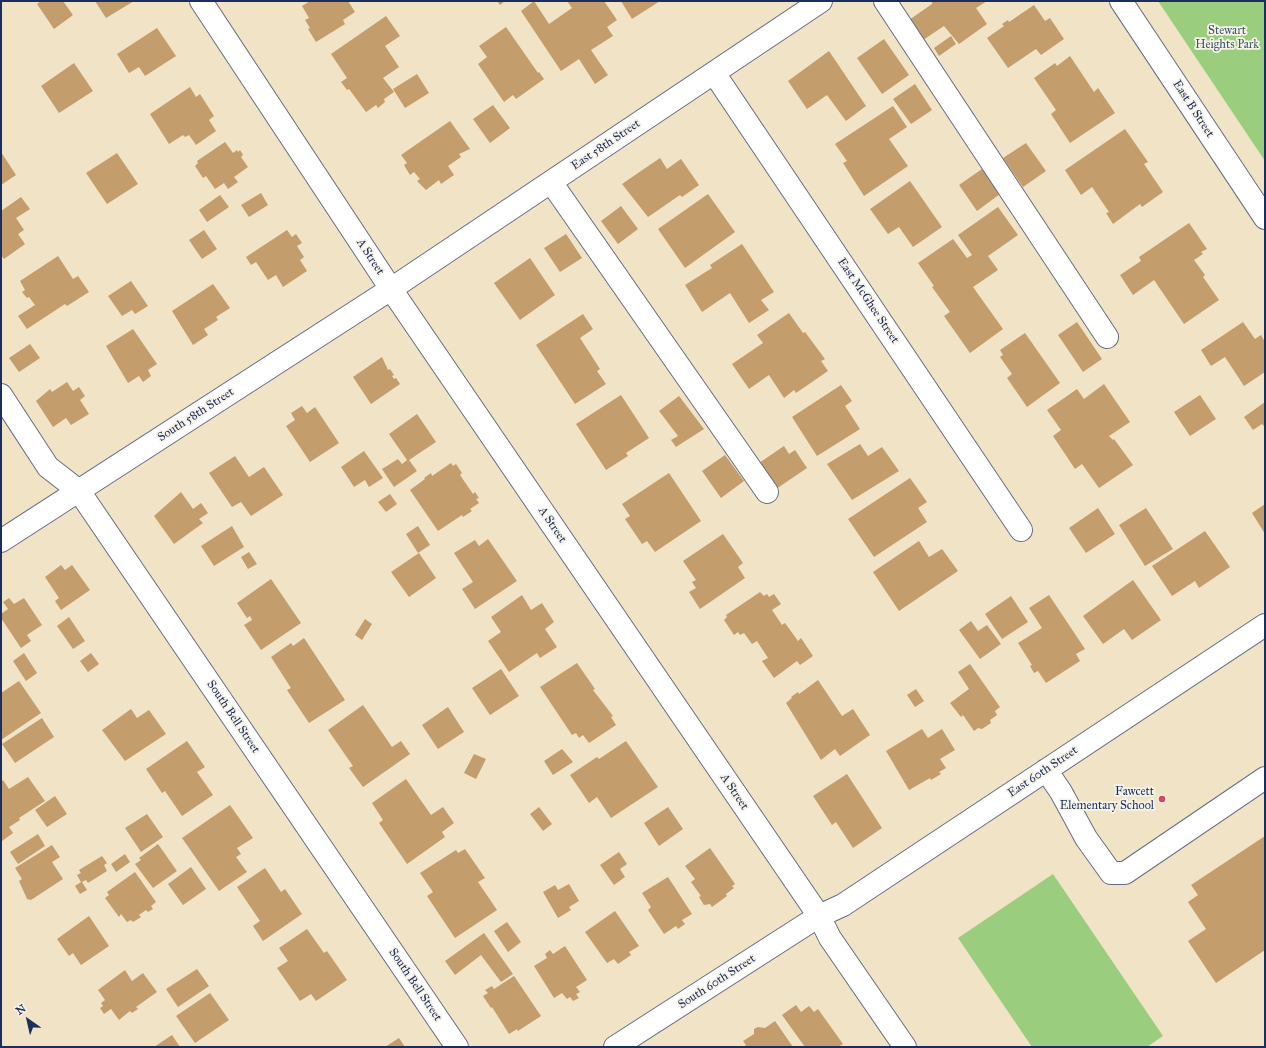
<!DOCTYPE html>
<html>
<head>
<meta charset="utf-8">
<style>
  body { margin:0 }
  #map { position:relative; width:1266px; height:1048px; overflow:hidden; background:#f1e3c6; font-family:"IM FELL Great Primer",serif }
  canvas { display:block }
  .frame { position:absolute; inset:0; border:2px solid #1b2f5e; pointer-events:none }
  .north { position:absolute; left:8px; top:1000px; width:40px; height:40px; -webkit-text-stroke:3px #f7f3e8; paint-order:stroke; rotate:326deg; font-size:11px; font-weight:700; line-height:16px; text-align:center; color:#1b2f5e }
  .north::after { content:''; display:block; margin:auto; width:14px; height:18px; background:#1b2f5e; clip-path:polygon(50% 0,100% 100%,50% 72%,0 100%) }
</style>
</head>
<body>
<div id="map">
<canvas width="1266" height="1048"></canvas>
<div class="frame"></div>
<div class="north">N</div>
</div>
<script>
const ctx = document.querySelector('canvas').getContext('2d');
ctx.lineJoin = 'round';
function fill(path, color) {
  ctx.fillStyle = color;
  ctx.fill(path, 'evenodd');
}
function shape(rows) {
  const path = new Path2D();
  for (const r of rows) {
    path.moveTo(r[0], r[1]);
    for (let i = 2; i < r.length; i += 2) path.lineTo(r[i], r[i + 1]);
  }
  return path;
}
function trace(path, color, width, dash) {
  ctx.strokeStyle = color;
  ctx.lineWidth = width;
  ctx.lineCap = dash ? 'butt' : 'round';
  ctx.setLineDash(dash || []);
  ctx.stroke(path);
}
function write(font, color, halo, rows, align = 'center') {
  ctx.font = font + ' "IM FELL Great Primer",serif';
  ctx.lineWidth = 3.5;
  ctx.setLineDash([]);
  ctx.textBaseline = 'middle';
  ctx.strokeStyle = halo;
  ctx.fillStyle = color;
  for (const [text, x, y, turn = 0] of rows) {
    ctx.save();
    ctx.translate(x, y);
    ctx.rotate((+turn || 0) * Math.PI / 180);
    ctx.textAlign = isNaN(turn) ? turn : align;
    if (halo) ctx.strokeText(text, 0, 0);
    ctx.fillText(text, 0, 0);
    ctx.restore();
  }
}
const green = shape([
  [1158,1,1265,1,1265,161],
  [1053,874,1163,1036,1147,1047,1032,1047,958,938]
]);
const building = shape([
  [41,1,63,1,73,15,54,29,37,4],
  [95,1,134,1,106,18],
  [310,1,348,1,355,12,343,20,345,24,316,42,308,29,310,28,305,20,309,18,302,6],
  [497,1,505,1,500,5],
  [534,1,549,24,572,8,567,1,604,1,617,20,607,27,613,36,591,50,608,75,595,84,579,59,561,71,521,11],
  [621,1,660,1,632,19],
  [932,1,987,1,976,8,987,24,959,44,944,26,923,40,909,20,932,4],
  [1034,5,1045,21,1050,18,1064,39,1041,55,1036,49,1008,68,987,38,1004,26,1002,24,1008,20,1009,22],
  [386,16,400,36,385,46,399,67,383,78,394,92,384,99,385,102,378,108,376,105,366,112,349,89,347,90,341,82,347,78,331,54],
  [506,27,538,73,539,72,544,79,516,99,513,95,504,102,478,64,487,57,479,46],
  [157,28,176,56,145,76,139,67,129,73,117,54],
  [951,36,956,44,939,56,934,48],
  [884,39,909,75,882,94,857,58],
  [829,51,866,106,846,121,827,95,807,109,788,81],
  [1070,56,1094,92,1098,88,1115,113,1070,143,1051,114,1056,110,1034,78,1055,63,1057,66],
  [74,63,93,91,59,113,41,86],
  [417,74,429,93,405,108,393,89],
  [915,84,932,110,911,124,893,99],
  [190,87,196,97,200,94,214,116,209,120,216,131,196,145,189,135,185,137,183,135,169,144,150,114],
  [493,105,510,128,490,143,473,119],
  [893,106,907,127,889,139,908,166,864,196,843,163,847,161,835,144],
  [450,121,470,149,459,154,461,157,448,166,454,175,441,184,439,180,426,190,417,181,420,179,414,172,410,175,404,165,407,163,401,155],
  [1125,129,1148,162,1144,164,1163,192,1142,207,1140,204,1113,224,1106,213,1109,212,1092,187,1081,195,1065,170],
  [225,142,233,153,237,150,238,152,240,150,243,155,241,157,248,167,234,177,238,182,228,189,224,183,215,189,206,176,203,178,195,166,198,163,197,161],
  [1026,143,1046,171,1023,187,1003,158],
  [1,152,16,175,1,185],
  [117,153,138,184,107,204,86,173],
  [660,158,667,169,681,159,699,185,682,197,680,195,648,217,622,184],
  [982,169,1000,194,977,211,959,185],
  [910,181,942,227,913,247,899,227,888,234,870,209],
  [261,193,268,205,249,217,241,205],
  [708,194,735,232,685,268,658,229],
  [220,195,229,207,207,222,199,210],
  [21,197,30,209,16,218,24,230,18,234,25,244,4,259,1,255,1,211],
  [621,206,638,229,618,244,601,221],
  [998,207,1018,235,988,256,998,270,973,287,1003,329,970,353,944,316,950,312,932,287,934,286,918,263,953,239,967,258,972,255,958,235],
  [1189,223,1207,249,1201,252,1203,254,1194,260,1205,275,1203,277,1219,300,1184,324,1154,280,1133,295,1120,275,1141,261,1139,257],
  [204,230,217,249,202,259,189,240],
  [287,230,292,237,296,234,302,243,297,246,304,257,300,260,307,271,283,287,276,275,268,280,256,262,251,265,246,257],
  [566,234,582,258,560,272,544,248],
  [742,244,774,292,761,300,769,310,749,323,730,293,702,312,685,285,712,268,710,265],
  [58,256,73,279,78,276,89,292,67,306,65,304,27,329,18,316,35,305,29,297,27,298,22,292,25,290,20,281],
  [530,258,555,295,520,320,494,283],
  [131,281,148,306,135,314,132,310,122,316,108,296],
  [213,284,230,308,216,317,218,320,204,329,208,335,193,345,172,311],
  [789,313,803,333,805,332,825,359,821,361,828,371,796,393,794,390,784,398,769,375,749,389,732,364,763,343,757,335],
  [583,314,593,329,580,338,600,369,597,371,606,384,575,404,536,345],
  [1077,322,1102,359,1083,372,1058,335],
  [1243,322,1255,339,1261,335,1265,342,1265,372,1244,386,1225,357,1211,366,1201,350],
  [133,329,157,364,148,370,151,376,143,382,139,376,128,383,106,346],
  [1025,333,1060,383,1027,407,1007,378,1012,374,1000,357,1003,355,1000,350],
  [30,344,40,358,19,372,9,358],
  [382,357,388,370,390,369,394,375,392,376,394,379,396,378,400,384,371,404,353,377],
  [67,382,73,391,79,387,85,396,80,400,89,414,71,425,66,418,53,427,36,401,50,389,52,392],
  [1104,384,1130,422,1109,436,1113,440,1114,439,1133,465,1099,488,1082,464,1075,469,1053,436,1061,430,1047,410,1077,389,1084,399],
  [841,385,852,401,845,406,860,429,817,456,792,417],
  [621,395,649,438,626,453,628,456,606,470,576,424],
  [1200,395,1216,419,1190,436,1174,412],
  [679,396,704,429,676,447,671,440,678,436,659,411],
  [1265,402,1265,427,1262,424,1253,430,1244,417],
  [302,406,307,413,315,407,339,443,310,462,286,426,295,420,291,413],
  [417,414,436,442,409,460,417,471,394,487,382,469,398,459,402,464,407,460,389,434],
  [860,444,868,456,882,447,899,471,852,500,827,464],
  [784,446,789,454,795,450,807,468,776,489,759,463],
  [364,451,383,478,369,487,365,480,354,487,341,467],
  [725,455,744,481,721,498,702,471],
  [235,456,249,477,264,467,283,495,251,516,241,502,232,507,209,473],
  [451,463,453,466,456,464,462,473,460,475,473,494,475,492,479,498,476,499,479,503,470,509,472,511,463,517,462,515,438,531,410,490,425,479,424,478,431,473,432,476],
  [669,473,701,521,655,552,647,541,642,544,625,519,630,516,622,504],
  [910,478,927,502,918,508,927,522,874,557,848,519],
  [181,492,193,509,201,503,208,513,199,519,203,523,174,544,154,516],
  [390,494,397,504,386,512,378,502],
  [1265,504,1265,534,1252,513],
  [1098,508,1115,534,1086,553,1069,528],
  [1146,508,1173,549,1145,566,1119,525],
  [232,526,244,547,214,566,201,546],
  [418,526,430,545,418,553,406,534],
  [1205,531,1230,567,1199,588,1195,581,1172,596,1152,566],
  [723,534,743,563,738,567,745,578,700,609,689,592,696,588,692,582,696,580,683,561],
  [488,539,517,581,475,609,462,589,473,582,454,553,475,540,479,546],
  [919,541,929,557,942,549,958,571,899,611,873,572],
  [249,552,257,564,248,569,241,557],
  [419,553,436,578,409,597,391,572],
  [61,565,65,570,72,565,90,590,61,610,55,601,59,598,45,577],
  [271,579,301,623,261,650,244,625,252,620,250,616,247,618,237,603],
  [1133,580,1161,620,1132,640,1124,629,1103,644,1083,616],
  [760,592,764,596,767,594,769,597,774,594,781,604,772,610,782,625,785,623,798,641,801,638,813,656,800,665,797,661,774,678,762,661,768,658,757,641,752,644,744,633,740,635,738,632,734,635,724,620,727,617,726,615],
  [522,595,531,610,542,603,554,622,545,629,557,647,540,658,537,653,509,672,488,641,501,632,491,617],
  [1049,595,1085,649,1076,654,1080,661,1046,683,1038,671,1034,673,1030,666,1032,665,1018,643,1042,628,1029,608],
  [1011,596,1028,622,1002,639,985,614],
  [9,598,14,604,24,598,42,625,27,635,31,641,21,648,1,618,1,614,8,609,3,602],
  [69,617,85,641,73,649,57,626],
  [365,619,372,624,362,640,355,635],
  [971,621,978,631,987,625,1001,644,980,659,959,630],
  [304,638,345,700,309,723,287,690,291,688,271,657,291,643,293,646],
  [24,653,37,673,26,681,13,661],
  [91,653,99,664,88,672,80,661],
  [577,663,595,689,593,690,613,716,611,717,616,725,589,743,583,735,579,738,576,733,572,735,540,687],
  [970,664,1000,707,995,711,997,715,990,720,991,723,982,729,978,728,974,731,963,715,961,717,950,703,969,689,958,672],
  [501,669,519,696,490,715,472,688],
  [818,680,842,716,853,709,870,735,840,756,835,749,821,760,786,703,792,698,791,697,798,692,799,694],
  [19,681,41,713,1,740,1,693],
  [916,689,924,701,915,707,907,695],
  [363,705,392,747,401,741,410,754,363,787,349,768,353,766,328,730],
  [448,707,464,732,438,749,422,725],
  [131,709,137,718,149,710,166,734,125,761,102,730],
  [42,718,54,737,15,763,2,744],
  [922,729,928,738,942,729,955,750,940,759,946,768,939,772,941,774,931,780,930,778,909,790,886,751],
  [187,741,205,767,197,772,213,795,182,816,165,791,162,793,146,769],
  [626,741,658,787,611,818,597,797,589,803,570,775,597,757,599,759],
  [562,749,573,762,553,775,544,761],
  [474,754,486,759,476,779,464,773],
  [847,774,882,828,853,848,836,822,832,825,813,796],
  [28,777,45,801,19,818,20,820,9,827,13,833,2,841,1,782,3,780,9,789],
  [406,779,431,815,443,807,454,823,442,832,445,837,407,864,379,823,383,820,372,803],
  [55,796,67,814,47,827,35,810],
  [230,805,253,838,237,848,241,854,236,857,247,872,219,891,182,838],
  [539,807,552,824,543,831,530,814],
  [668,807,683,829,659,846,644,823],
  [147,814,163,837,141,852,125,828],
  [38,834,45,846,18,864,10,852],
  [1265,836,1265,950,1216,983,1188,941,1206,929,1188,902,1198,895,1191,885],
  [158,844,177,871,153,888,135,864,141,860,139,858],
  [52,845,60,857,52,862,63,879,31,900,27,899,19,881,22,879,15,868],
  [710,848,735,884,732,886,734,888,726,894,727,896,712,907,710,904,704,905,699,897,701,896,691,882,695,879,685,866],
  [465,849,485,878,478,882,497,910,455,938,427,896,433,892,420,873,456,850,458,853],
  [619,852,627,864,620,869,625,877,614,885,600,865],
  [125,854,130,862,116,872,111,864],
  [102,856,107,863,104,865,107,871,88,883,86,880,82,882,87,890,80,894,75,886,81,882,77,875,81,873,79,870],
  [191,867,206,889,183,905,168,884],
  [265,868,281,892,285,889,302,914,263,941,253,926,260,921,237,887],
  [135,872,156,902,151,906,153,909,148,912,146,910,139,915,141,917,133,922,131,920,127,922,121,914,119,917,105,898,109,895,107,892],
  [668,877,692,914,682,920,685,924,678,929,676,926,664,934,648,910,651,907,642,893],
  [569,884,579,901,569,907,571,910,558,918,543,892,555,885,558,890],
  [615,911,639,946,629,952,631,955,618,964,614,959,607,963,585,932],
  [89,916,109,946,81,965,73,953,69,956,57,939],
  [507,922,521,942,508,952,494,931],
  [307,929,324,953,327,951,347,980,316,1001,311,994,300,1001,277,968,288,961,279,948],
  [484,933,513,974,501,982,481,955,455,975,445,961],
  [565,946,587,980,576,987,580,992,576,994,579,998,573,1001,570,997,567,999,562,993,554,998,534,966,547,958,545,954,550,950,553,954],
  [197,969,209,986,178,1007,166,989],
  [125,970,132,981,143,973,157,992,136,1007,138,1009,132,1013,130,1011,119,1020,111,1009,104,1014,100,1008,103,1006,101,1003,105,1000,98,990],
  [514,976,541,1016,518,1031,517,1029,509,1034,492,1007,491,1008,483,996,488,993,485,990,492,986,494,989],
  [210,993,229,1020,195,1043,176,1016],
  [796,1005,801,1012,809,1006,814,1012,818,1009,843,1044,838,1047,805,1047,782,1015],
  [775,1021,793,1047,743,1047,746,1045,743,1041,754,1034,754,1029,758,1027,765,1028],
  [172,1035,180,1047,154,1047],
  [399,1038,405,1047,385,1047]
]);
const minor = shape([
  [201,1,391,289,819,916,830,938,905,1047],
  [885,1,1107,337],
  [1121,1,1265,218],
  [714,73,1021,530],
  [551,182,767,492],
  [1,395,48,467,79,491,457,1047],
  [1,541,391,289,821,1],
  [1046,770,1061,792,1086,838,1111,873,1125,873,1265,778],
  [615,1047,819,916,843,905,1265,625]
]);
const markers = [
  [1162,799,4,"#d1495b"]
];
const parkNames = [
  ["Stewart",1227,31],
  ["Heights Park",1227,45]
];
const streetNames = [
  ["East B Street",1193,109,57],
  ["East 58th Street",606,145,-34],
  ["A Street",370,257,57],
  ["East McGhee Street",868,301,56],
  ["South 58th Street",196,415,-33],
  ["A Street",552,525,56],
  ["South Bell Street",233,717,56],
  ["East 60th Street",1043,772,-34],
  ["A Street",734,792,56],
  ["South 60th Street",717,982,-33],
  ["South Bell Street",415,985,56]
];
const poiNames = [
  ["Fawcett",1154,792],
  ["Elementary School",1154,806]
];
fill(green, '#9ace7e');
fill(building, '#c39d6b');
trace(minor, '#666e82', 24);
trace(minor, '#fff', 22);
for (const [x, y, r, color] of markers) {
  const dot = new Path2D();
  dot.arc(x, y, r, 0, 2 * Math.PI);
  ctx.fillStyle = color;
  ctx.fill(dot);
  trace(dot, '#f7f3e8', 1.5);
}
write('12px', '#3b5766', '#f7f3e8', parkNames);
write('12px', '#1b2f5e', '#f7f3e8', streetNames);
write('12px', '#1b2f5e', '#f7f3e8', poiNames, 'right');
</script>
</body>
</html>
